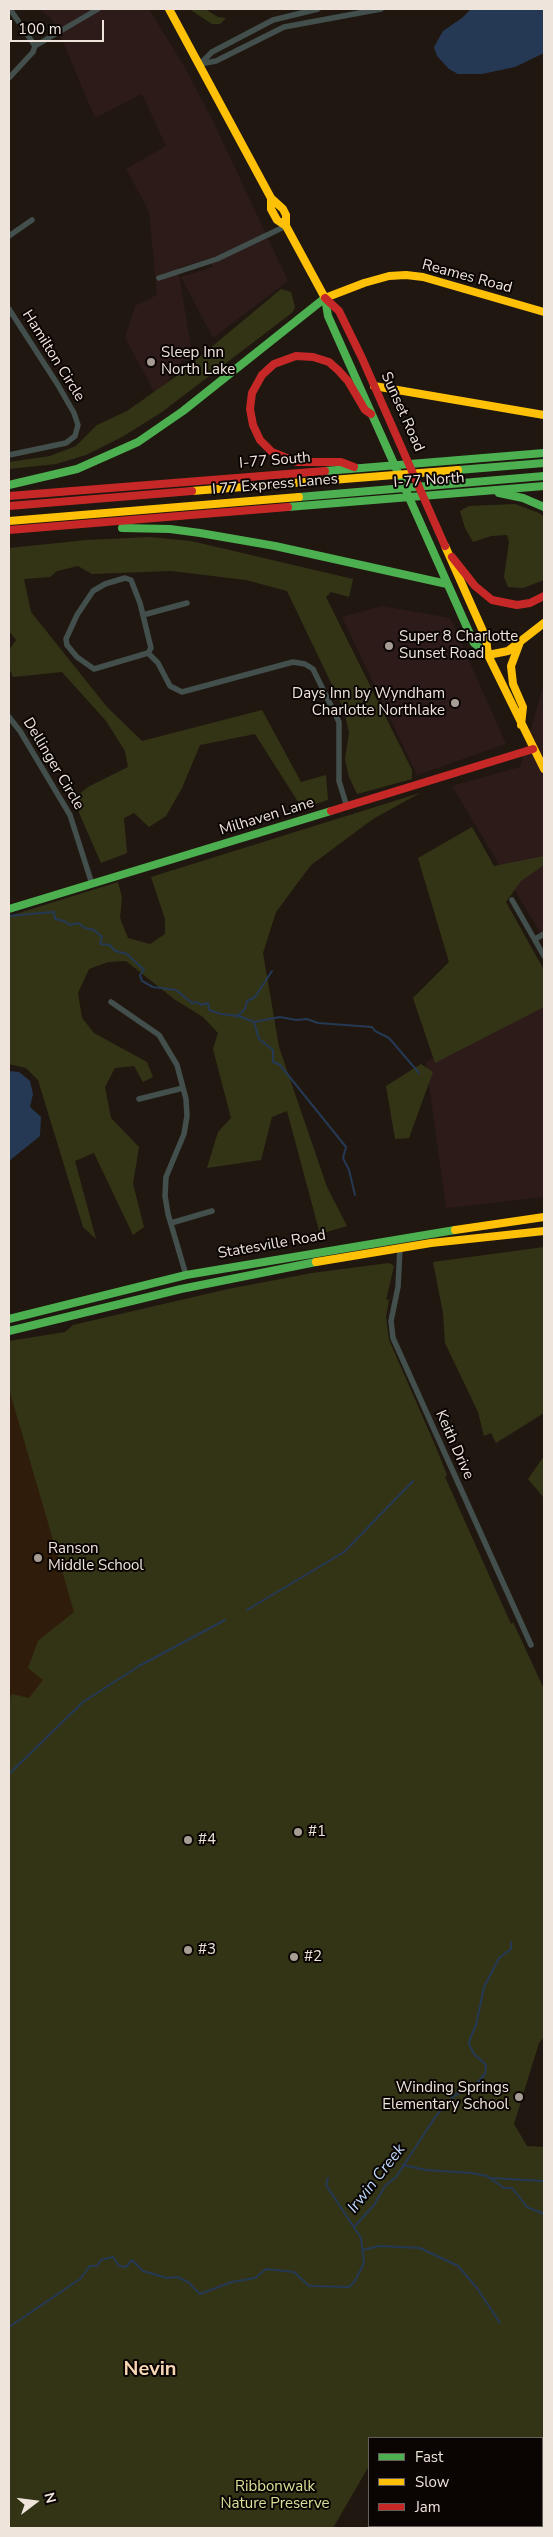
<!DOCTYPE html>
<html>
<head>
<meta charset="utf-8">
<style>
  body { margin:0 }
  #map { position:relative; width:553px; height:2537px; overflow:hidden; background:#201810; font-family:"Nunito Sans",sans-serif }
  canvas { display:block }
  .frame { position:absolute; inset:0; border:10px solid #efe4db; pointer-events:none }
  .legend { position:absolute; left:368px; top:2437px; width:175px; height:90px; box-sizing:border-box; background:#0a0502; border:1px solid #665e59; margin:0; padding:6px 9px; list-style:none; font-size:15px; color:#efe4db }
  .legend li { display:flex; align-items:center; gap:10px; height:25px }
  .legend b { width:25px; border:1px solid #665e59 }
  .north { position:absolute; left:10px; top:2477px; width:50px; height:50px; -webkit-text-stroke:4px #0a0502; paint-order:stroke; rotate:75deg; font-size:14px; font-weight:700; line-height:20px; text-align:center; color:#efe4db }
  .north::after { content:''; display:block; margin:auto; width:18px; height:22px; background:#efe4db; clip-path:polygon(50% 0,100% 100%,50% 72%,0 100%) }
  .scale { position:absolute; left:10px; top:20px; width:94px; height:22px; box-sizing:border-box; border:2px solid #efe4db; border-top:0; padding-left:6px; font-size:15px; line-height:18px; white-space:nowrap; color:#efe4db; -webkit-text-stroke:4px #0a0502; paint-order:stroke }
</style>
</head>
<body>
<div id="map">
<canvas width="553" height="2537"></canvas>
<div class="frame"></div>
<ul class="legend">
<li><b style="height:6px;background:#4caf50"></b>Fast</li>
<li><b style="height:6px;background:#ffc107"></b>Slow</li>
<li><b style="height:6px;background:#c62828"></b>Jam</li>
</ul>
<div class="north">N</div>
<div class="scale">100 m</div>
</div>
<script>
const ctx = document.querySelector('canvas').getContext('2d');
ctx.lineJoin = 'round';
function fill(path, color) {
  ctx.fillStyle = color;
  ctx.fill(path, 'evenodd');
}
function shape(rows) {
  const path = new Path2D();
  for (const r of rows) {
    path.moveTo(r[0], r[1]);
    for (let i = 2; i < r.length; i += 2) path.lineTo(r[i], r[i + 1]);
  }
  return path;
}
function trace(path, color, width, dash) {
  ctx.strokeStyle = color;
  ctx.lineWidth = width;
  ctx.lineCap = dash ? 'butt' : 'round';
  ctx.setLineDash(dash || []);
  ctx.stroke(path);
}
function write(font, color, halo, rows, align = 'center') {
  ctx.font = font + ' "Nunito Sans",sans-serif';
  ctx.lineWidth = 4;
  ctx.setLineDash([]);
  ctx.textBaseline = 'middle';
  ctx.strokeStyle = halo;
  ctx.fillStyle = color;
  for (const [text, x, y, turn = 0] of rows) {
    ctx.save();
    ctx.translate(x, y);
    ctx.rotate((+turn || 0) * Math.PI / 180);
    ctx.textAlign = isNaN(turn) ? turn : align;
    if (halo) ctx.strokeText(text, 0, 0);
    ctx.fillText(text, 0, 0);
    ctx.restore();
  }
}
const commercial = shape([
  [39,9,149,9,184,66,213,121,288,281,213,338,181,277,213,267,210,258,178,268,191,348,165,385,155,393,125,338,135,306,157,295,149,211,126,169,166,146,142,94,95,118,63,42,51,18],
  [382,606,450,618,506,744,417,775,342,617],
  [544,683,544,939,452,786,520,767],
  [544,1000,544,1197,446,1208,426,1062]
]);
const built = shape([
  [9,1375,126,1741,9,1771]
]);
const green = shape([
  [189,9,205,9,218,17,226,18,220,24,212,24],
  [281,289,291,292,295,307,293,312,162,412,122,437,86,455,56,464,9,469,9,462,50,456,76,446,97,425,127,411,178,375],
  [515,504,539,513,544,517,544,580,523,588,508,587,504,577,509,542,507,535,491,536,473,542,465,528,460,511,469,506],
  [149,537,191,541,353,579,349,597,331,592,326,597,412,770,412,779,357,794,349,777,345,759,349,733,344,710,287,591,246,580,171,571,92,574,78,566,57,571,50,577,24,579,31,612,107,707,142,741,262,710,301,782,326,775,328,800,302,808,255,734,200,745,182,788,166,816,149,827,134,813,124,818,127,853,101,863,73,799,88,787,128,767,125,751,106,721,62,672,13,677,9,668,9,650,16,640,9,631,9,548,87,540],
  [420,793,373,819,311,865,276,912,263,953,279,1047,327,1187,347,1226,320,1234,287,1111,272,1117,261,1160,207,1168,218,1132,231,1118,213,1049,218,1033,203,1017,174,999,126,961,108,962,89,969,78,993,82,1018,94,1033,147,1062,153,1077,143,1082,134,1066,115,1068,105,1087,111,1118,139,1147,133,1184,144,1227,133,1235,94,1153,75,1161,96,1239,83,1227,38,1080,26,1068,9,1064,9,916,118,882,122,898,120,918,128,938,150,944,165,934,165,919,151,877],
  [472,827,494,866,544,856,544,865,521,881,506,902,544,970,544,1007,435,1063,413,998,449,962,418,858],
  [421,1064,433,1072,409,1138,395,1139,386,1086],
  [544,1247,544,1413,496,1443,491,1433,484,1436,478,1412,445,1343,443,1313,433,1262],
  [389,1263,394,1266,386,1300,389,1299,386,1317,389,1340,435,1445,447,1475,445,1477,511,1624,513,1622,544,1689,544,2037,539,2043,514,2124,527,2146,544,2147,544,2528,416,2528,416,2526,542,2526,542,2438,369,2438,369,2466,333,2528,9,2528,9,1700,12,1694,29,1698,43,1680,28,1668,38,1641,74,1612,9,1389,9,1341,65,1332,73,1325,228,1289,312,1273],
  [544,1456,544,1498,528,1479]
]);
const water = shape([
  [471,9,544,9,544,53,515,67,482,74,458,74,449,69,437,56,434,47,443,31,462,18],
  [9,1071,19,1072,30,1081,33,1094,30,1107,41,1117,40,1136,9,1161]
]);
const stream = shape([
  [9,916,52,912,54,912,55,919,64,921,70,925,78,923,85,928,94,930,102,937,100,944,110,945,115,951,127,954,144,970,140,975,142,981,153,987,176,990,192,1003,197,1002,201,1005,208,1003,209,1010,221,1014,239,1016,254,1022,280,1017,296,1020,307,1019,318,1023,372,1027,375,1031,389,1038,419,1073],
  [236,1017,245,1009,247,1001,255,997,272,971],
  [254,1022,259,1039,273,1050,273,1062,280,1065,346,1147,343,1158,349,1170,355,1195],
  [247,1610,344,1552,413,1481],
  [9,1774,83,1702,139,1666,225,1620],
  [403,2165,426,2170,472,2173,487,2176,504,2188,512,2188,527,2207,544,2214],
  [490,2178,544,2181],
  [355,2226,374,2205,385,2186,396,2177,436,2116,454,2096,476,2084,485,2074,486,2065,474,2054,469,2044,470,2039,476,2025,484,1987,499,1958,511,1949,511,1942],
  [363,2250,379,2246,420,2248,458,2266,477,2288,500,2323],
  [9,2327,80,2279,90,2266,97,2266,101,2260,113,2257,119,2266,126,2267,132,2260,143,2271,167,2278,177,2277,188,2282,200,2294,232,2282,255,2278,266,2269,294,2272,309,2286,349,2287,355,2281,364,2263,361,2238,326,2185,328,2178]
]);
const street = shape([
  [10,9,35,46],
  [200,64,216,61,284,27,381,9],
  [200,64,212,52,273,20,318,9],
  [9,78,33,52,35,46,98,9],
  [9,236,32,220],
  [159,278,217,259,286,226],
  [9,309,58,385,74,413,78,425,75,436,66,443,9,455],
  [143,615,187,603],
  [148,653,151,648,140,603,131,580,125,578,105,584,93,591,77,615,66,639,67,645,77,657,94,669,148,653,158,663,170,686,182,692,293,662,305,664,313,669,339,722,339,781,347,807],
  [9,717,20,731,70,815,92,884],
  [512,900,544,956],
  [535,939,544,934],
  [111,1002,159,1035,177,1065,186,1099,187,1116,184,1134,166,1177,165,1196,168,1214,186,1275],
  [139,1099,183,1088],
  [171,1223,212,1211],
  [400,1248,398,1287,391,1321,393,1338,531,1645],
  [370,2528,371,2526]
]);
const fast = shape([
  [325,298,328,316,474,643,488,655],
  [458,470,544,463],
  [325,471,544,453],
  [9,485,77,469,138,442,183,411,325,298],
  [499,493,523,498,544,507],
  [299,497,544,476],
  [288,507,544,486],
  [122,528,170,529,200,533,275,546,447,584],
  [9,909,331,811],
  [9,1319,186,1275,455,1230],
  [9,1331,181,1289,316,1262]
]);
const slow = shape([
  [169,9,271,198,271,209,277,220,286,226],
  [271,198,283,209,286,215,286,226,325,298,364,283,389,276,406,275,423,277,544,312],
  [374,386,544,415],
  [192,491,458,470],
  [9,521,299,497],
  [445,546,486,638,488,655,544,769],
  [520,642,511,666,513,684,523,707,521,725],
  [488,655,508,651,544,623],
  [455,1230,544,1217],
  [316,1262,431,1243,544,1231]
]);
const jam = shape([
  [325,298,339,311,362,358,445,546],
  [354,467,341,462,297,462,272,452,260,440,253,425,250,409,252,393,262,375,274,364,296,356,313,357,329,362,338,370,348,381,365,410,371,414],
  [9,496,325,471],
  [9,506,192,491],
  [9,530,288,507],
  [452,557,475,586,492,600,517,605,530,603,544,596],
  [331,811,533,749]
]);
const markers = [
  [151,362,5,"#a79d94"],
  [389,646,5,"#a79d94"],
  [455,703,5,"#a79d94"],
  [38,1558,5,"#a79d94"],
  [298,1832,5,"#a79d94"],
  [188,1840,5,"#a79d94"],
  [188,1950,5,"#a79d94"],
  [294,1957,5,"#a79d94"],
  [519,2097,5,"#a79d94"]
];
const streetNames = [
  ["Reames Road",467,277,15],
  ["Hamilton Circle",53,356,58],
  ["Sunset Road",402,412,66],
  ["I-77 South",275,461,-5],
  ["I-77 North",429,481,-4],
  ["I 77 Express Lanes",275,485,-5],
  ["Dellinger Circle",53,764,59],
  ["Milhaven Lane",267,817,-17],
  ["Statesville Road",272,1245,-10],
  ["Keith Drive",454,1445,66]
];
const poiNames = [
  ["Sleep Inn",161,353],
  ["North Lake",161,370],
  ["Super 8 Charlotte",399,637],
  ["Sunset Road",399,654],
  ["Days Inn by Wyndham",445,694,"right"],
  ["Charlotte Northlake",445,711,"right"],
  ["Ranson",48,1549],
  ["Middle School",48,1566],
  ["#1",308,1832],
  ["#4",198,1840],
  ["#3",198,1950],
  ["#2",304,1957],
  ["Winding Springs",509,2088,"right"],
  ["Elementary School",509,2105,"right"]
];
const parkNames = [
  ["Ribbonwalk",275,2487],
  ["Nature Preserve",275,2504]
];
const waterNames = [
  ["Irwin Creek",377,2179,-52]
];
const districtNames = [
  ["Nevin",150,2370]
];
fill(commercial, '#2d1b1a');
fill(built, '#301c0a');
fill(green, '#333416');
fill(water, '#253955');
trace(stream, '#253955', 2);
trace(street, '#434f4c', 5.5);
trace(fast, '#4caf50', 8);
trace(slow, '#ffc107', 8);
trace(jam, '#c62828', 8);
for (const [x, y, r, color] of markers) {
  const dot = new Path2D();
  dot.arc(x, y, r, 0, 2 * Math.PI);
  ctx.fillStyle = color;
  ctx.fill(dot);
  trace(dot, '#0a0502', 2);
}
write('15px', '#efe4db', '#0a0502', streetNames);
write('15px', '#efe4db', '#0a0502', poiNames, 'left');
write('15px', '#dae097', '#0a0502', parkNames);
write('italic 16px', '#bdd6fa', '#0a0502', waterNames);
write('bold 20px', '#f8d5b2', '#0a0502', districtNames);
</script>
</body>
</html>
